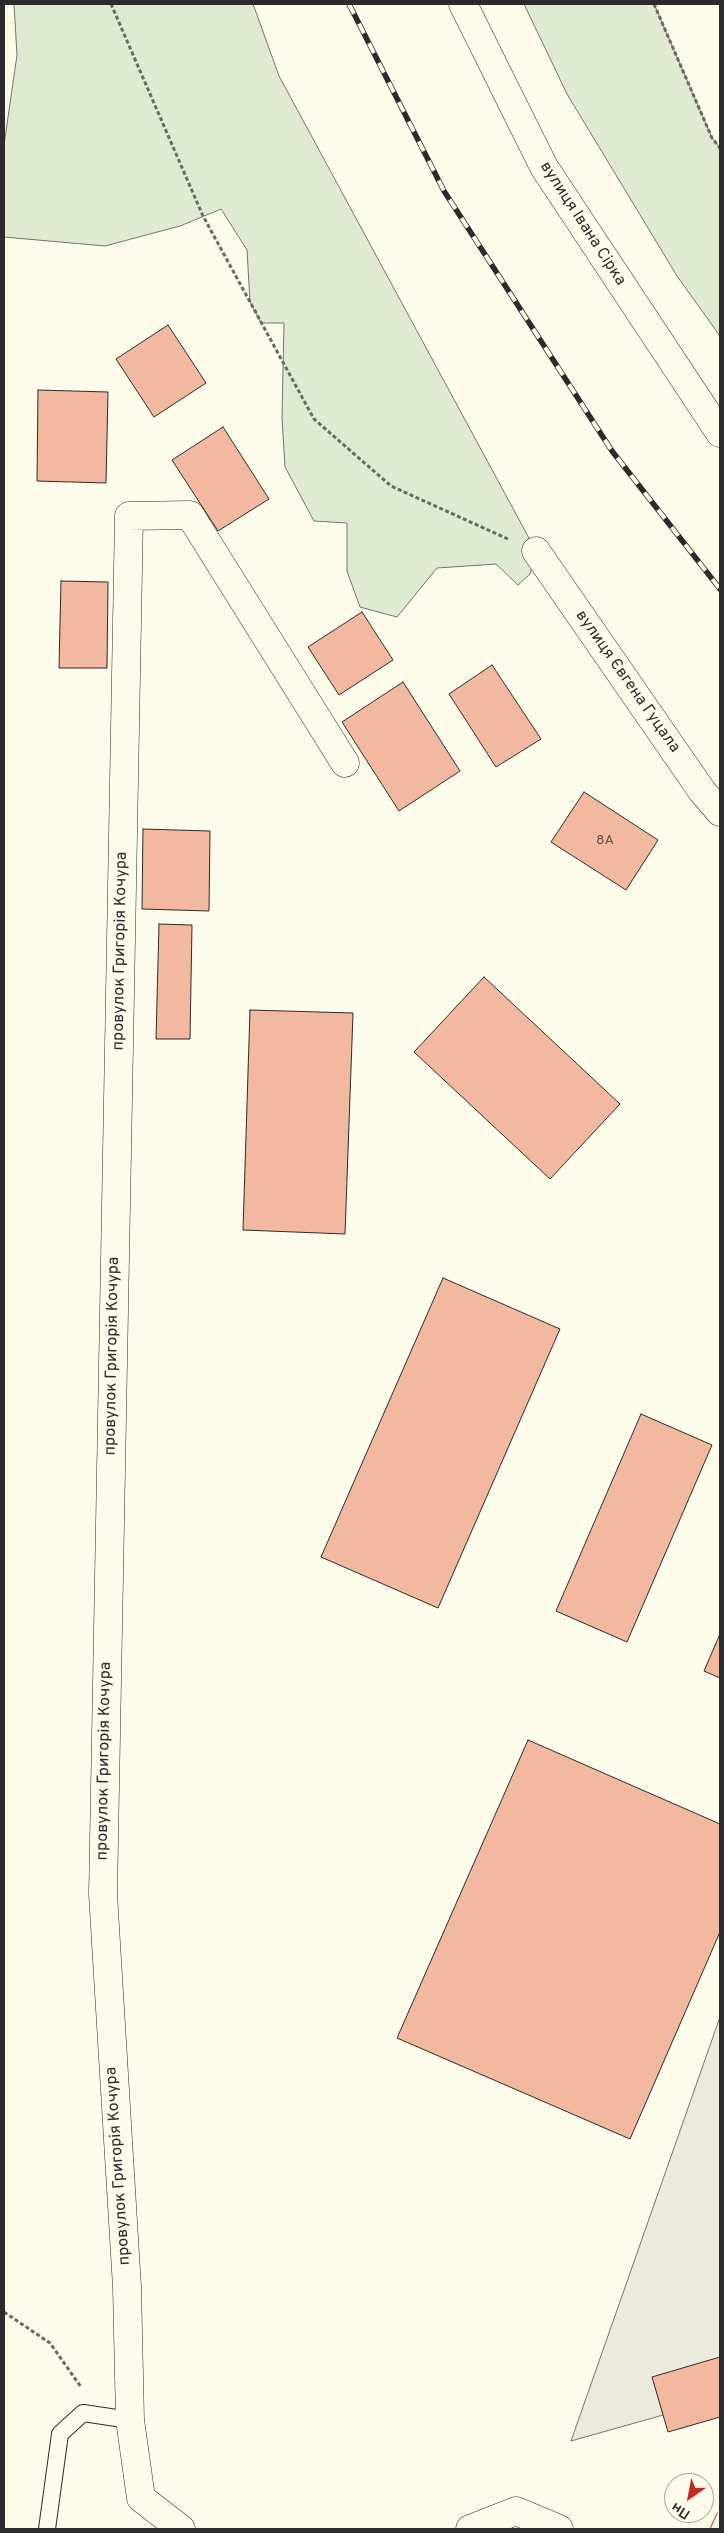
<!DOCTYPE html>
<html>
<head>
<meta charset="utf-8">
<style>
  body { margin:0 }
  #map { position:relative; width:724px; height:2533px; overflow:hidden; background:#fdfbea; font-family:Overpass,sans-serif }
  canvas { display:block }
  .frame { position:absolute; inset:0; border:5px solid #2b2b2b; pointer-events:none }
  .north { position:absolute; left:664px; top:2473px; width:50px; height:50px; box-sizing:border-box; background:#fdfbea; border:1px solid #a9a89e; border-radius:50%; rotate:213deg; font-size:14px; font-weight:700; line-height:20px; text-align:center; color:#2b2b2b }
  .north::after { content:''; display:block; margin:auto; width:18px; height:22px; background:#c62828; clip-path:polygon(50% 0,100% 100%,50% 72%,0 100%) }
</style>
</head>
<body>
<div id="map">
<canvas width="724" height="2533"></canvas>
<div class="frame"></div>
<div class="north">Пн</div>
</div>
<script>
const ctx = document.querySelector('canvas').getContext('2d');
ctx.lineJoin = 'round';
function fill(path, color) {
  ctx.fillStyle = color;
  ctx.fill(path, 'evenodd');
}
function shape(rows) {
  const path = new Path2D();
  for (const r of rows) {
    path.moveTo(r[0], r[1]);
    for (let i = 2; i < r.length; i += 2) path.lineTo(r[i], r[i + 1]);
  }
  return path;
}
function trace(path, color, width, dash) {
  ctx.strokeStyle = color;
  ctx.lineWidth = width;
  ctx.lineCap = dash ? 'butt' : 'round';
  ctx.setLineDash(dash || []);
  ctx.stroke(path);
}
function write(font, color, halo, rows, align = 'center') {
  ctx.font = font + ' Overpass,sans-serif';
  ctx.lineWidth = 4;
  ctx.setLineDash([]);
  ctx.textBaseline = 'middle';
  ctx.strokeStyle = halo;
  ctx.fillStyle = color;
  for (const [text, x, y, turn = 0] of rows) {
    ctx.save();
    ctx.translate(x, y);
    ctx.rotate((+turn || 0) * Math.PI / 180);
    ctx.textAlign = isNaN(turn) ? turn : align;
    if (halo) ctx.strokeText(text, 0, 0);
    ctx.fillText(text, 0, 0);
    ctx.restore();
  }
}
const green = shape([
  [14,4,253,4,279,76,536,551,530,574,518,585,496,564,437,568,397,617,360,607,347,571,347,523,314,521,285,467,282,418,284,323,261,323,250,302,247,250,221,209,180,226,105,246,4,237,4,145,17,55,14,4],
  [524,4,654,4,712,138,720,148,720,336,677,276,567,94,524,4]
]);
const parking = shape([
  [720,2017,720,2399,571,2441,720,2017]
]);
const building = shape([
  [168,325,206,383,154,417,116,359,168,325],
  [38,390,108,392,106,483,37,481,38,390],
  [223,427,269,499,218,531,172,460,223,427],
  [61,581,108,582,107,668,59,668,61,581],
  [362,612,393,660,339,695,308,647,362,612],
  [492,665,541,739,496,767,449,694,492,665],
  [403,682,460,771,399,811,342,722,403,682],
  [584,792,658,840,626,890,551,842,584,792],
  [143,829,210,831,209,911,142,909,143,829],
  [159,924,192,925,190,1039,156,1039,159,924],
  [484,977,620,1104,550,1179,414,1052,484,977],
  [250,1010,353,1013,345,1234,243,1230,250,1010],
  [443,1278,560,1329,438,1608,321,1557,443,1278],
  [641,1414,712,1445,627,1642,556,1611,641,1414],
  [720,1634,720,1678,704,1671,720,1634],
  [528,1740,720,1824,720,1932,630,2139,397,2038,528,1740],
  [720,2357,720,2417,668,2432,652,2377,720,2357]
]);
const path = shape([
  [111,4,203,216,314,419,391,486,508,539],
  [654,4,712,138,720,148],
  [4,2312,50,2343,81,2387]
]);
const service = shape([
  [47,2529,60,2434,83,2413,130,2420]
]);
const minor = shape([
  [463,4,544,167,720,433],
  [536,551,702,791,720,812],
  [181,2529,141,2498,130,2420,127,2287,103,1894,129,516,190,515,345,763],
  [470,2529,516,2511,559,2529]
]);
const rail = shape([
  [349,4,444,191,612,451,720,589]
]);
const power = shape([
  [710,2529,720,2507]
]);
const numberNames = [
  ["8А",605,841]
];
const streetNames = [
  ["вулиця Івана Сірка",582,224,57],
  ["вулиця Євгена Гуцала",627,682,55],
  ["провулок Григорія Кочура",121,951,-89],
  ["провулок Григорія Кочура",113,1356,-89],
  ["провулок Григорія Кочура",105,1761,-89],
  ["провулок Григорія Кочура",119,2166,-94]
];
fill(green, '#deebd1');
trace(green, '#74746e', 1);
fill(parking, '#eceadb');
trace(parking, '#74746e', 1);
fill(building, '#f2b8a0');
trace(building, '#2b2b2b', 1);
trace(service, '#2b2b2b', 18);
trace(minor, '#2b2b2b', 29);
trace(path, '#6a6964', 3, [4, 2.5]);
trace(service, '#fdfbea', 16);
trace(minor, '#fdfbea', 28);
trace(rail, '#2b2b2b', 5.5);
trace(rail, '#fdfbea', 4, [11]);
trace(power, '#c62828', 1, [18, 4, 2.5, 4]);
write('14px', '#5d4e48', null, numberNames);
write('16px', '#2b2b2b', '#fdfbea', streetNames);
</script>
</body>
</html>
